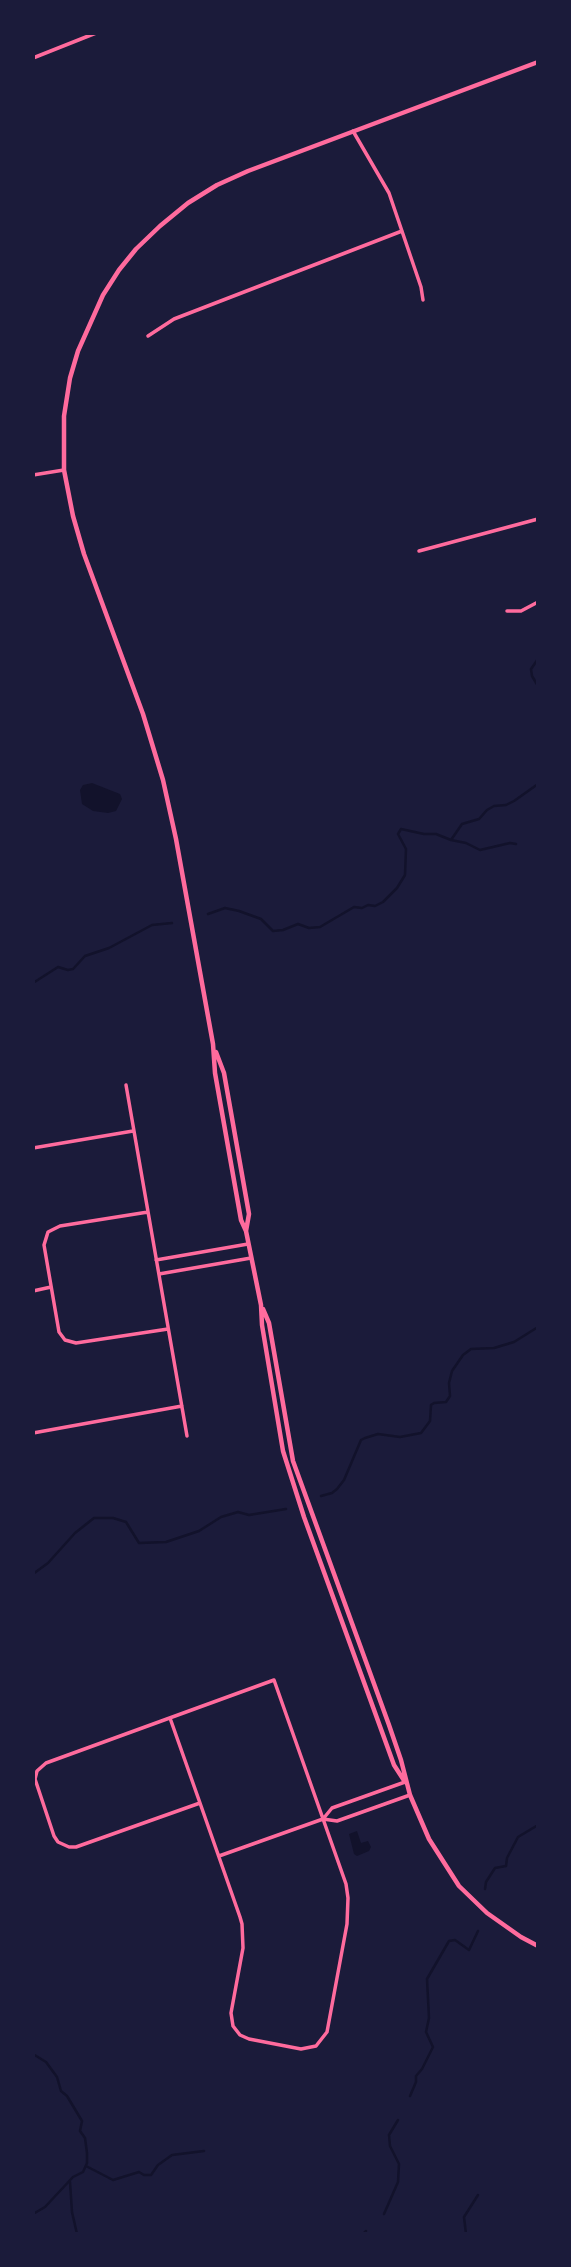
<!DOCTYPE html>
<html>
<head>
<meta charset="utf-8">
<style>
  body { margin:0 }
  #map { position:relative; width:571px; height:2267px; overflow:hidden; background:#1b1b3a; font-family:"DM Sans",sans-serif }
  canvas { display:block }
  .frame { position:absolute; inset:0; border:35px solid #1b1b3a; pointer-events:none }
</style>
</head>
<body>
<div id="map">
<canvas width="571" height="2267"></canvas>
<div class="frame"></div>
</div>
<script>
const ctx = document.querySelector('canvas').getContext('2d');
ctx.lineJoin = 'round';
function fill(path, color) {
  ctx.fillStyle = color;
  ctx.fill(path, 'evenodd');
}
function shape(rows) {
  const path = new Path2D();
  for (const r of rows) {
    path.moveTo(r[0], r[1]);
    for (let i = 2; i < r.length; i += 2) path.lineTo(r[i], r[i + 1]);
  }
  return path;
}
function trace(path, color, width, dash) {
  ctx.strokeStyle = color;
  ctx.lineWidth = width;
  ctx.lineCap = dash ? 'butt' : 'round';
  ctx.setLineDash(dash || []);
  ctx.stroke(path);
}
const water = shape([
  [92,783,120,794,122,799,116,811,108,813,93,811,82,804,80,790,83,785],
  [357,1831,361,1843,368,1841,371,1847,369,1851,357,1856,354,1854,349,1834]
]);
const stream = shape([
  [538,659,531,669,532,676,538,686],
  [451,840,462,824,479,819,487,810,494,806,506,805,514,801,538,784],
  [208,914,225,908,239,911,261,919,273,931,283,930,298,924,309,928,320,927,354,907,362,908,368,905,375,906,383,902,397,888,405,875,406,849,398,834,401,829,424,834,436,834,451,840,466,843,480,850,510,843,516,844],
  [33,983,58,967,68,970,73,969,85,956,109,948,152,925,172,923],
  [321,1496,332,1493,337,1489,344,1480,361,1440,365,1438,378,1434,400,1437,421,1433,430,1421,431,1405,434,1403,446,1402,450,1396,449,1383,452,1371,463,1355,471,1349,494,1348,514,1342,538,1327],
  [33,1574,48,1563,75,1533,94,1518,113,1518,126,1522,139,1543,166,1542,199,1531,221,1517,238,1512,249,1515,286,1509],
  [485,1889,486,1882,495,1868,506,1866,507,1858,518,1837,538,1825],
  [33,2054,46,2062,57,2077,61,2091,67,2096,82,2121,80,2131,85,2138,87,2153,87,2163,83,2172,73,2177,45,2207,33,2214],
  [410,2096,416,2082,416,2076,422,2069,433,2047,426,2032,429,2018,427,1979,449,1941,455,1940,469,1950,478,1931],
  [86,2166,113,2180,139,2172,144,2175,151,2175,158,2165,172,2155,204,2151],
  [70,2182,72,2212,77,2234],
  [384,2214,398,2182,399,2164,390,2146,389,2135,398,2120],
  [363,2234,366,2231],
  [466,2234,464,2217,478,2195]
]);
const minor = shape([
  [33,58,96,33],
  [353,131,389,193,421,287,423,300],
  [148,336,174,319,402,231],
  [33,475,64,470],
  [419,551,538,519],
  [507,611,521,611,538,602],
  [126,1085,187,1436],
  [33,1148,133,1131],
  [148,1212,60,1226,48,1232,44,1245,59,1332,65,1340,76,1343,168,1329],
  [156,1260,248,1244],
  [159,1274,251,1258],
  [33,1291,51,1287],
  [33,1433,182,1406],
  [170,1718,200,1803,240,1917,242,1924,243,1948,231,2013,233,2026,240,2035,249,2039,301,2049,316,2046,327,2032,347,1924,348,1898,346,1884,274,1680,46,1763,37,1771,35,1779,54,1836,58,1842,69,1847,76,1847,200,1803],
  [323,1819,332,1808,405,1782],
  [219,1856,323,1819,337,1821,410,1795]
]);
const tertiary = shape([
  [216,1052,224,1073,249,1214,246,1231],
  [263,1309,269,1323,293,1461,389,1725,401,1760,410,1795,429,1839,459,1886,487,1913,521,1937,538,1946],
  [405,1782,394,1765,304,1517,283,1451,262,1325,261,1305,246,1231,241,1220,215,1073,213,1044,176,839,163,780,143,714,84,554,73,516,64,470,64,416,70,378,78,351,103,295,119,270,136,249,160,226,188,203,217,185,248,171,538,62]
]);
fill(water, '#12122b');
trace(stream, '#12122b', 2.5);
trace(minor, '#ff6b9d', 3.5);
trace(tertiary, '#ff6b9d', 4.5);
</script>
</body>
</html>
